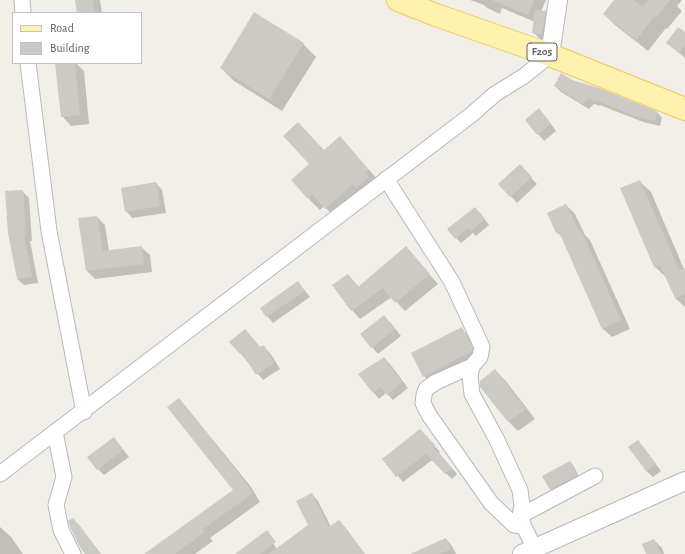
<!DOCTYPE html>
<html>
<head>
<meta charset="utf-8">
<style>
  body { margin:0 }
  #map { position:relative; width:685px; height:554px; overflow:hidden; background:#f1efe8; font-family:"Alegreya Sans",sans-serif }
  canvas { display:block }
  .legend { position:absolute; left:12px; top:12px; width:130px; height:52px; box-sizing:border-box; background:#fff; border:1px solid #bfc1c3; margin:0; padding:5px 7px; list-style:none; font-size:12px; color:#5f6368 }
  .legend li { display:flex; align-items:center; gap:8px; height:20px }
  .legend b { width:20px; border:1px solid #bfc1c3 }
</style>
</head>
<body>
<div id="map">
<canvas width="685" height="554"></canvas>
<ul class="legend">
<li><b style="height:5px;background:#fff2af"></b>Road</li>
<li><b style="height:11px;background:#cccac5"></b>Building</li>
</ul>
</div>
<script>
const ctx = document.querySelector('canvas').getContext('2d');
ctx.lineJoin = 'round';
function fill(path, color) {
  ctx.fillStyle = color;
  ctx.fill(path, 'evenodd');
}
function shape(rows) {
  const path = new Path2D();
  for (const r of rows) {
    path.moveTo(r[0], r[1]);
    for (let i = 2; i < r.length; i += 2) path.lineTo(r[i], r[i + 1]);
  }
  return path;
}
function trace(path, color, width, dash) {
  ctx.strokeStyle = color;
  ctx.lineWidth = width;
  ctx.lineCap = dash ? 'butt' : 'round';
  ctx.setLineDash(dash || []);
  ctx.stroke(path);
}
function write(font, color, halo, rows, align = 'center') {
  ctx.font = font + ' "Alegreya Sans",sans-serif';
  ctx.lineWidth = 3;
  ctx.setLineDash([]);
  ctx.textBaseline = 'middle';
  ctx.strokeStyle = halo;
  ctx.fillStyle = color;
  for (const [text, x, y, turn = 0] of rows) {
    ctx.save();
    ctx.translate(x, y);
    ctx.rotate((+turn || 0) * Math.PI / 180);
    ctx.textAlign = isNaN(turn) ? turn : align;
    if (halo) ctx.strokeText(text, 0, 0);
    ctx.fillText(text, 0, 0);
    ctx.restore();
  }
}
const shadow = shape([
  [76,0,100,0,102,13,78,13],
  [470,0,546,0,541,12,545,12,552,19,549,40,540,39,533,32,535,22,502,8,500,14,487,8,484,5],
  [615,0,682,0,677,6,682,11,667,29,666,28,648,51,615,25,604,14],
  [685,33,685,58,668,43],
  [303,44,316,57,282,111,234,81,221,68],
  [56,63,76,63,84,71,89,124,71,126,62,116],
  [571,81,657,112,662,118,660,126,643,122,600,105,600,106,594,104,589,109,561,92,555,86],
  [545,116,556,131,544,141,526,120],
  [351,150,380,182,338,220,324,206,320,210,308,198,325,151],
  [520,166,537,184,517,203,500,184],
  [639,181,651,192,684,269,685,269,685,307,675,298,667,278,655,267],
  [156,183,162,190,166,213,132,218,126,211],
  [22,191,29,198,32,241,30,241,38,283,24,285,17,279],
  [566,205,575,214,585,235,590,240,630,329,612,337,602,328,562,237,557,232],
  [480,213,489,225,476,236,473,233,461,243,456,238],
  [97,217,105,225,109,251,141,247,150,255,152,272,95,279,87,271],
  [406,248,438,284,405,311,392,297,360,319,352,310,348,275,359,287],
  [298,282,310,297,273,323,267,316],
  [390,322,401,336,378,354,361,334],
  [461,328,471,338,482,359,434,386,424,376],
  [245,330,261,348,264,347,270,353,280,369,263,380,241,354],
  [384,358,390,364,408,388,393,400,386,393,379,399,360,375],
  [495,370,505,380,535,419,518,431,509,422,481,386],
  [179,399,187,408,251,487,260,502,210,538,213,541,195,554,145,554,234,490],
  [426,436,440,452,439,453,457,474,452,479,432,460,403,482,383,459],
  [114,438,129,457,104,475,98,469],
  [638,441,644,448,661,471,653,477,646,471],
  [570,462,573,465,580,478,554,492,551,489],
  [312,494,318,501,331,527,339,521,345,527,365,554,304,554,309,525],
  [72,519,79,525,101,554,86,554],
  [0,527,11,537,23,554,0,554],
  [446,539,452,546,456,554,412,554],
  [654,540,662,548,664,554,648,554],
  [273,543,280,554,237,554]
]);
const building = shape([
  [75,0,93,0,95,13,77,13],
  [492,0,534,0,528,15],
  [614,0,633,0,642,7,649,0,670,0,656,18,654,17,636,40,603,14],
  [535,10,546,11,542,34,532,33],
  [254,12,304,43,269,99,220,68],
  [678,27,685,32,685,44,679,53,666,43],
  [55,63,75,63,80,115,61,117],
  [561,73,572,80,599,88,657,111,655,121,637,117,595,100,594,101,588,99,583,104,554,86],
  [539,108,551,124,537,135,525,120],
  [298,122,324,150,340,136,369,170,365,173,369,177,356,188,353,184,325,209,312,194,308,199,291,180,309,164,283,136],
  [520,164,532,177,510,197,498,184],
  [640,180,679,270,685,268,685,294,675,298,660,265,654,267,620,188],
  [156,182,160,206,125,212,121,188],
  [23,190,26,235,24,235,32,277,17,279,8,233,5,191],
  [566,204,579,231,581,230,621,320,602,329,559,232,556,233,547,213],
  [475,207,485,219,471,231,468,228,455,239,447,229],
  [97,216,103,251,142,246,144,264,86,271,78,218],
  [406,246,430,274,395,303,383,288,351,311,332,285,348,274,358,287],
  [298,281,305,291,266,317,260,308],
  [384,315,395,329,371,348,360,334],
  [462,327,473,348,472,351,423,377,411,353],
  [245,329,260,347,264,345,274,363,256,375,242,353,240,354,229,342],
  [384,357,402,382,387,395,381,387,373,393,358,374],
  [495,369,526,409,508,422,480,387,480,381],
  [179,398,242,478,253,493,203,529,205,532,175,554,144,554,233,490,167,407],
  [420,429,435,445,433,447,452,468,445,474,426,454,396,477,382,459],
  [114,437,123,450,97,470,87,457],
  [638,440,656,464,646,471,628,447],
  [570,461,577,475,550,490,542,476],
  [312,493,329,527,339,520,365,554,269,554,308,525,296,501],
  [73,518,101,554,85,554,80,547,70,527,68,521],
  [267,530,276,542,260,554,235,554],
  [446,538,451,549,440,554,410,554],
  [654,539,661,554,646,554,642,544]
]);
const minor = shape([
  [22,0,23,13],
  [28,63,49,231,84,412],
  [386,179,452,282,482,347,480,357,472,366,470,376,472,394,496,438,520,490,522,506,520,516,524,527,535,549],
  [472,366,436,382,426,389,424,395,423,403,429,415,491,503,514,525,524,527],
  [55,432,64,477,56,505,61,530,73,554],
  [0,474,471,115,495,94,524,76,550,55],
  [520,516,595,476]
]);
const tertiary = shape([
  [550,55,558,0],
  [522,554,685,481]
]);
const primary = shape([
  [398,0,436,15,550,55,685,109]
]);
const shields = [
  [542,52,30]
];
const shieldNames = [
  ["F205",542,52]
];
fill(shadow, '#0003');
fill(building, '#cccac5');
trace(minor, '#b5b8bc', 17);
trace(tertiary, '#b5b8bc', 20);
trace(primary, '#f2c960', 24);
trace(minor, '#fff', 15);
trace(tertiary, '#fff', 18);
trace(primary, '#fff2af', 22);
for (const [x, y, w] of shields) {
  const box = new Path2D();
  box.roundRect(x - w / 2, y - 9, w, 18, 3);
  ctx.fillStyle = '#fff';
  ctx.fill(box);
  trace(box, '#5f6368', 1);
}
write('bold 11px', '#5f6368', null, shieldNames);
</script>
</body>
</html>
